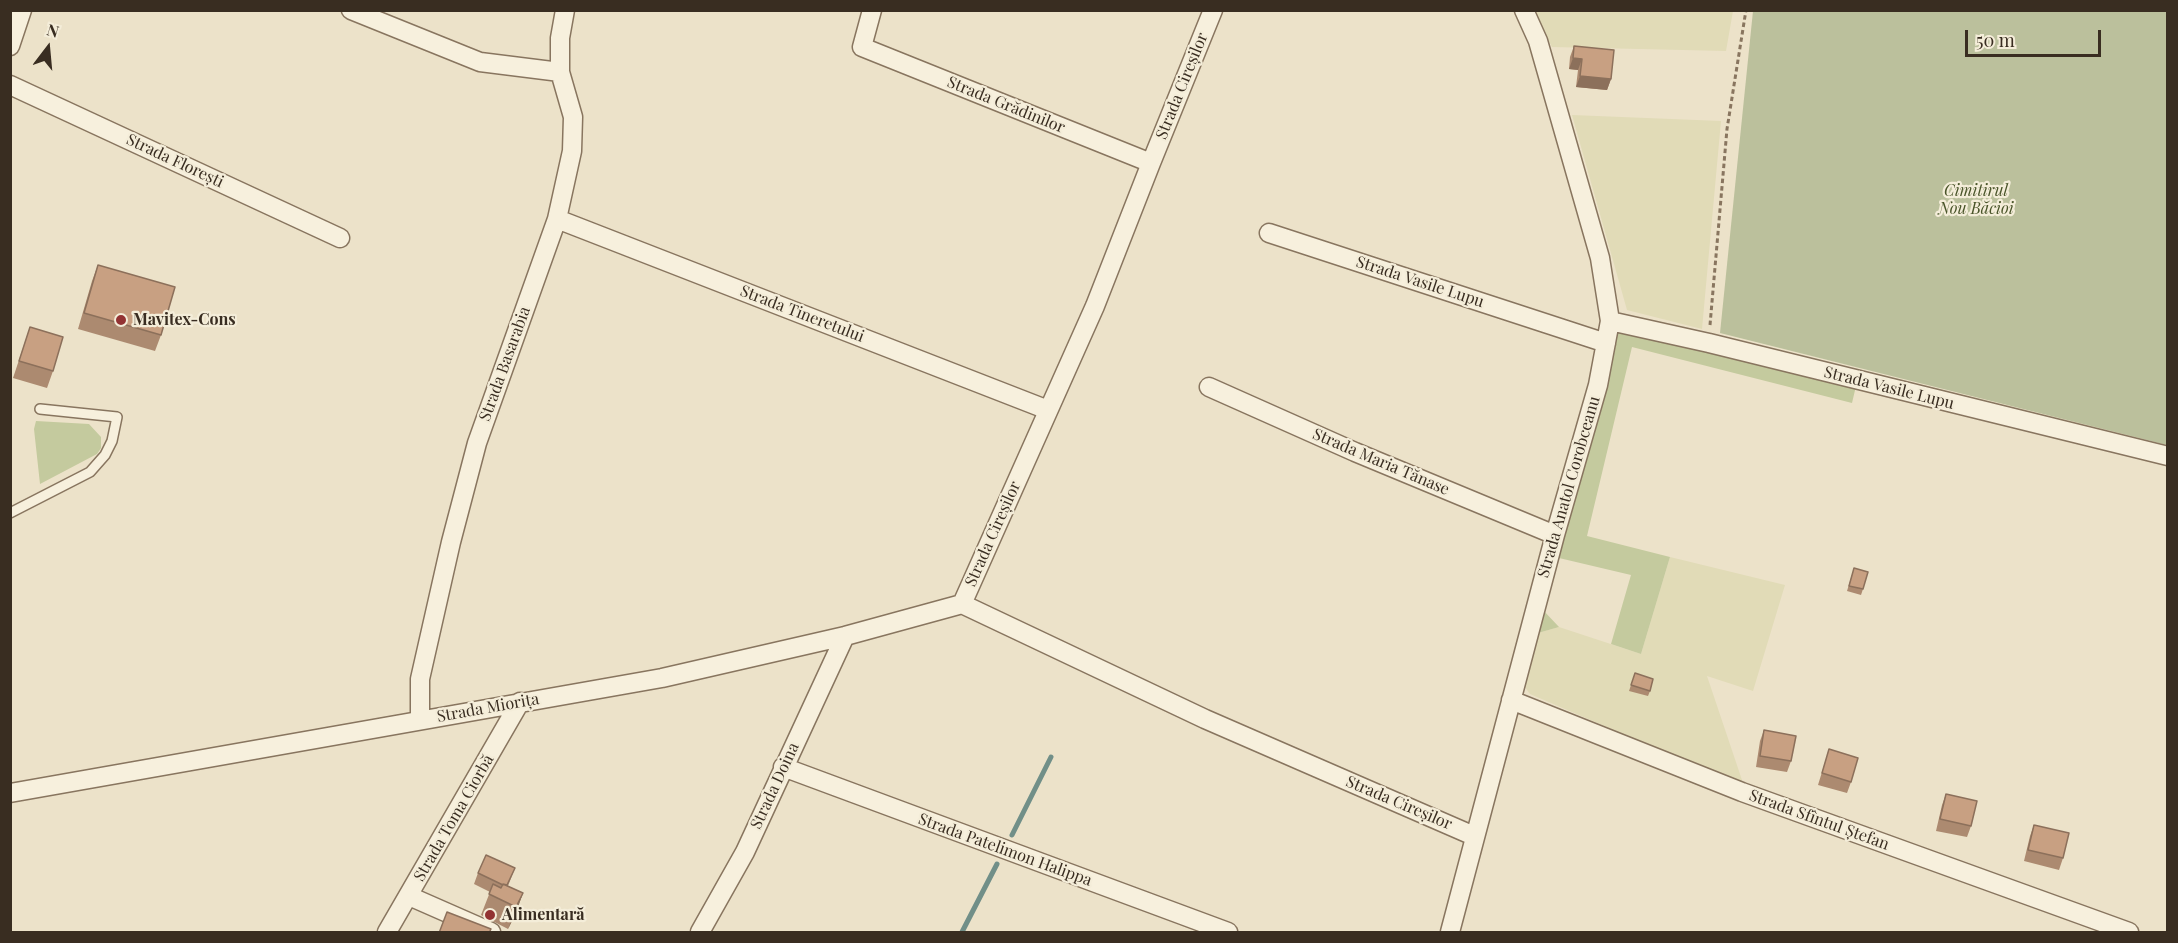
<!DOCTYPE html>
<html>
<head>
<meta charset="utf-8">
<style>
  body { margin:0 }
  #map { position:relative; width:2178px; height:943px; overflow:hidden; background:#ece2c9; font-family:"Playfair Display",serif }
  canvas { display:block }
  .frame { position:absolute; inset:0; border:12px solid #392d21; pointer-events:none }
  .north { position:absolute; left:18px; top:18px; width:60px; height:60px; -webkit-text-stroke:4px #f4edd9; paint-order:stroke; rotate:16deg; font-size:16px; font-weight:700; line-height:24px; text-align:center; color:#392d21 }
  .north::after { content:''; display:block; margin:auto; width:21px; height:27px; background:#392d21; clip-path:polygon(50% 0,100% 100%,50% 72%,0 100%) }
  .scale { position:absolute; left:1965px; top:30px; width:136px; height:27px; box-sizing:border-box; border:3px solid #392d21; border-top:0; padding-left:8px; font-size:18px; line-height:21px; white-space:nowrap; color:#392d21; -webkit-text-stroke:4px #f4edd9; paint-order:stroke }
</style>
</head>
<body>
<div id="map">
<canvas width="2178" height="943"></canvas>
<div class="frame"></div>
<div class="north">N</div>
<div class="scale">50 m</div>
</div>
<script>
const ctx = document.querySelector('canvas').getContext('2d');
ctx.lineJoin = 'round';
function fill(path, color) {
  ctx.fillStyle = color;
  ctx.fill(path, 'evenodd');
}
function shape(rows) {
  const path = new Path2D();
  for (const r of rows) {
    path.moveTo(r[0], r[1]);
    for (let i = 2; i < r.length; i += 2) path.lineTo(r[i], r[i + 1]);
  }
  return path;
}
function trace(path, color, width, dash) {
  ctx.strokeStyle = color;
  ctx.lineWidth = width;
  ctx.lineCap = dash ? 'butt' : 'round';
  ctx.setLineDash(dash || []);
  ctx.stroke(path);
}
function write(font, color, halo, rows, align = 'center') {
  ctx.font = font + ' "Playfair Display",serif';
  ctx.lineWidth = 4.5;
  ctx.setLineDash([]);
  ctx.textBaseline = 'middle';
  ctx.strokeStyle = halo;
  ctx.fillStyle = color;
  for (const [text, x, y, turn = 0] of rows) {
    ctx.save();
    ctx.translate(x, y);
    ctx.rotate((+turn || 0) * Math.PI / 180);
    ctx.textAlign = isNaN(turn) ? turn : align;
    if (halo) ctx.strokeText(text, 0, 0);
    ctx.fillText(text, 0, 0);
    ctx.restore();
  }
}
const farmland = shape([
  [1533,11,1733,11,1726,51,1552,47],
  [1572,115,1721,121,1702,329,1627,310],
  [1670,557,1785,585,1753,691,1707,676,1744,786,1530,694,1524,686,1538,633,1559,627,1641,654]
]);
const green = shape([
  [1617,331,1856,386,1852,403,1632,347,1587,536,1670,557,1641,654,1611,644,1631,575,1559,558,1602,396],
  [36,421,89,424,101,437,101,448,97,454,40,484,34,429],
  [1543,610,1559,627,1538,633]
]);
const cemetery = shape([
  [1753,11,2167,11,2167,445,1720,333]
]);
const stream = shape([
  [1012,835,1051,757],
  [962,932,997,864]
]);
const path = shape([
  [1710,325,1727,129,1746,10]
]);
const service = shape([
  [10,513,90,472,105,455,112,441,117,417,40,409]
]);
const minor = shape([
  [351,10,480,62,560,72],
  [872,10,862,47,1151,163],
  [10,46,22,10],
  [10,85,340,238],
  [557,219,1048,410],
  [1269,233,1606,343],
  [1610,321,1709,343,2168,456],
  [1209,387,1355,452,1555,535],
  [962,604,1095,306,1151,163,1213,10],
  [962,604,1205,719,1474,836],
  [1511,700,1742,792,2129,932],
  [420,719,420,679,451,542,477,443,557,219,572,151,573,117,560,72,560,38,565,10],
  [783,767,1228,932],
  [10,793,662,678,845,636,962,604],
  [409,896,491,932],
  [387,932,520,702],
  [700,932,745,852,845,636],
  [1450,932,1555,535,1598,385,1610,321,1600,258,1538,41,1524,10]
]);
const wall = shape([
  [1574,46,1611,79,1607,90,1576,87,1578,70,1569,69,1570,57],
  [98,265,161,335,155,351,78,329,92,281],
  [30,327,53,371,47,388,13,378],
  [1854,568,1863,589,1861,595,1847,591],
  [1635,673,1650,691,1648,696,1629,691],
  [1764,730,1791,761,1787,772,1756,767,1760,741],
  [1829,749,1851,782,1847,793,1818,785],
  [1946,794,1971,826,1967,837,1936,831,1942,805],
  [2034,825,2063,858,2059,870,2024,861,2030,836],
  [515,868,508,886,523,893,515,915,508,929,481,915,490,892,474,884,478,873]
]);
const shadedWall = shape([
  [1573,58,1582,59,1578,70,1569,69],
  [1580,76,1611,79,1607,90,1576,87],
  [523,893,515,915,508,929,516,907]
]);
const building = shape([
  [1574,46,1614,50,1611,79,1580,76,1582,59,1573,58,1574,46],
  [98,265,175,287,161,335,84,313,98,265],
  [30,327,63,337,53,371,19,361,30,327],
  [1854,568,1868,572,1863,589,1849,586,1854,568],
  [1635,673,1653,679,1650,691,1631,685,1635,673],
  [1764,730,1796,736,1791,761,1760,756,1764,730],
  [1829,749,1858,758,1851,782,1822,773,1829,749],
  [1946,794,1977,801,1971,826,1940,819,1946,794],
  [2034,825,2069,833,2063,858,2028,850,2034,825],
  [486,855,515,868,507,885,503,884,503,885,478,873,486,855],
  [493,884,501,888,503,884,523,893,516,907,489,894,493,884],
  [447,912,491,929,489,933,439,933,447,912]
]);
const markers = [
  [121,320,6,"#933333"],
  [490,915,6,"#933333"]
];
const streetNames = [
  ["Strada Cireșilor",1182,86,-68],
  ["Strada Grădinilor",1006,105,22],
  ["Strada Florești",175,161,25],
  ["Strada Vasile Lupu",1420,282,18],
  ["Strada Tineretului",802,314,21],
  ["Strada Basarabia",505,364,-70],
  ["Strada Vasile Lupu",1889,388,14],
  ["Strada Maria Tănase",1381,462,23],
  ["Strada Anatol Corobceanu",1569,487,-74],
  ["Strada Cireșilor",993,534,-66],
  ["Strada Miorița",488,708,-10],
  ["Strada Doina",775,786,-65],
  ["Strada Cireșilor",1399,803,23],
  ["Strada Toma Ciorbă",454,818,-60],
  ["Strada Sfîntul Ștefan",1819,820,20],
  ["Strada Patelimon Halippa",1005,850,20]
];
const parkNames = [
  ["Cimitirul",1976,191],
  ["Nou Băcioi",1976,209]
];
const poiNames = [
  ["Mavitex-Cons",133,320],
  ["Alimentară",502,915]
];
fill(farmland, '#e1dbb7');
fill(green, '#c4ca9e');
fill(cemetery, '#bbc09c');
trace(stream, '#718f88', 5);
trace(service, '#88755f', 12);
trace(minor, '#88755f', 21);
trace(path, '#88755f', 3, [4.5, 3]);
trace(service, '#f7f0dd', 9);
trace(minor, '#f7f0dd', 18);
fill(wall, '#ac8a70');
fill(shadedWall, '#8c705b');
fill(building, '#c8a082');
trace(building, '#8c705b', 1.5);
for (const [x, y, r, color] of markers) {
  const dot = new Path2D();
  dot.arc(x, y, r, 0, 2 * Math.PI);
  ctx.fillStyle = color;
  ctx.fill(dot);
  trace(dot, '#f4edd9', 2);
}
write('16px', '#392d21', '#f4edd9', streetNames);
write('italic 16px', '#495429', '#f4edd9', parkNames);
write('bold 16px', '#392d21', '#f4edd9', poiNames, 'left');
</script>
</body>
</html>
